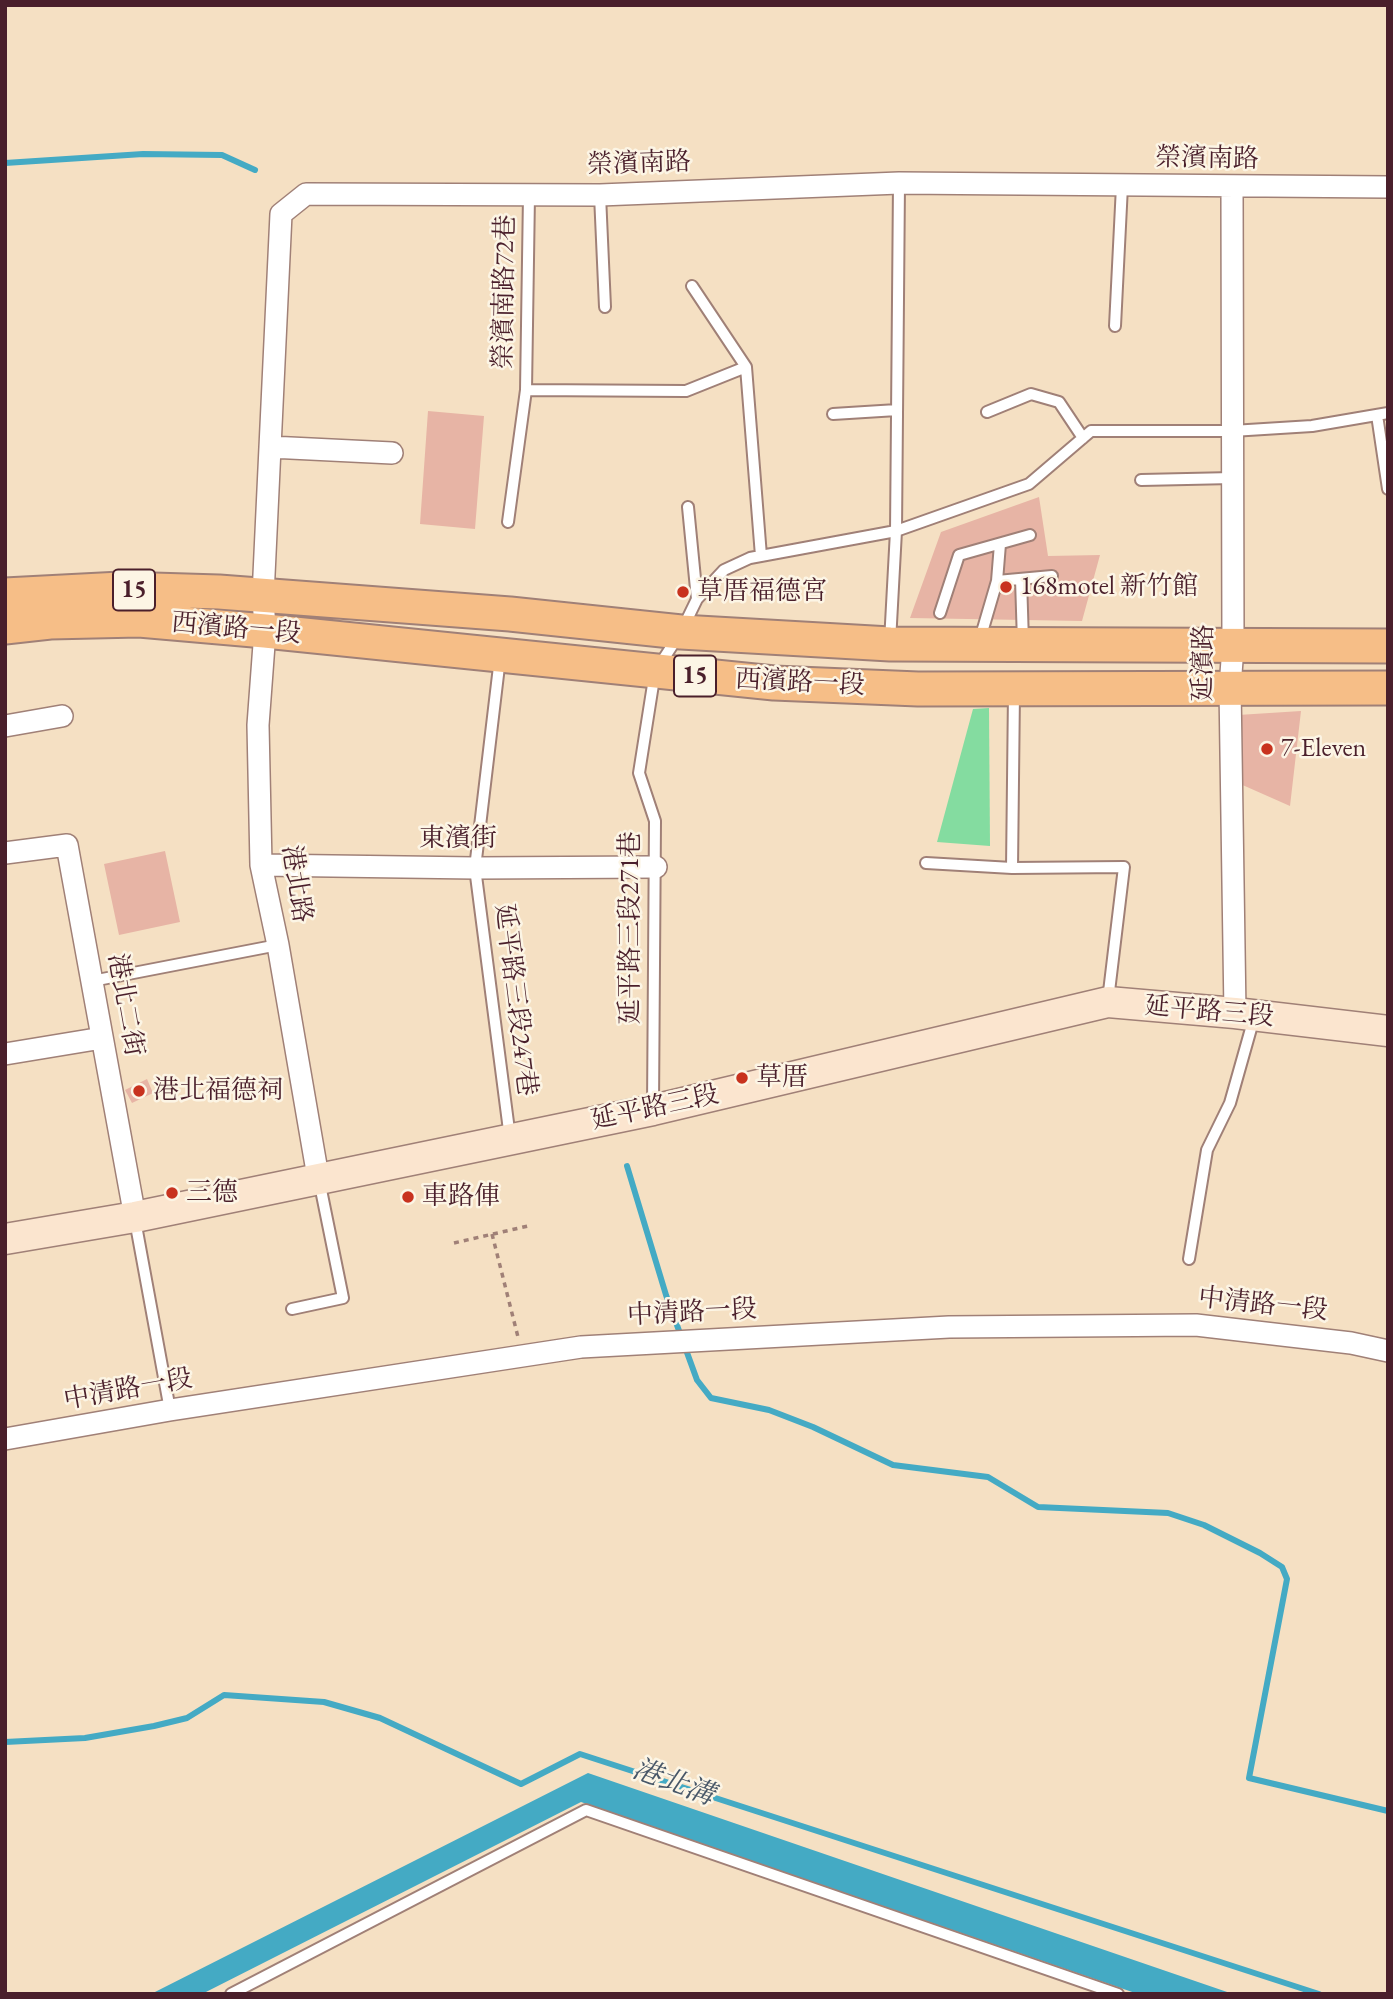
<!DOCTYPE html>
<html>
<head>
<meta charset="utf-8">
<style>
  body { margin:0 }
  #map { position:relative; width:1393px; height:1999px; overflow:hidden; background:#f5e0c3; font-family:"EB Garamond",serif }
  canvas { display:block }
  .frame { position:absolute; inset:0; border:7px solid #4a1f2b; pointer-events:none }
</style>
</head>
<body>
<div id="map">
<canvas width="1393" height="1999"></canvas>
<div class="frame"></div>
</div>
<script>
const ctx = document.querySelector('canvas').getContext('2d');
ctx.lineJoin = 'round';
function fill(path, color) {
  ctx.fillStyle = color;
  ctx.fill(path, 'evenodd');
}
function shape(rows) {
  const path = new Path2D();
  for (const r of rows) {
    path.moveTo(r[0], r[1]);
    for (let i = 2; i < r.length; i += 2) path.lineTo(r[i], r[i + 1]);
  }
  return path;
}
function trace(path, color, width, dash) {
  ctx.strokeStyle = color;
  ctx.lineWidth = width;
  ctx.lineCap = dash ? 'butt' : 'round';
  ctx.setLineDash(dash || []);
  ctx.stroke(path);
}
function write(font, color, halo, rows, align = 'center') {
  ctx.font = font + ' "EB Garamond","Noto Serif TC",serif';
  ctx.lineWidth = 5;
  ctx.setLineDash([]);
  ctx.textBaseline = 'middle';
  ctx.strokeStyle = halo;
  ctx.fillStyle = color;
  for (const [text, x, y, turn = 0] of rows) {
    ctx.save();
    ctx.translate(x, y);
    ctx.rotate((+turn || 0) * Math.PI / 180);
    ctx.textAlign = isNaN(turn) ? turn : align;
    if (halo) ctx.strokeText(text, 0, 0);
    ctx.fillText(text, 0, 0);
    ctx.restore();
  }
}
const green = shape([
  [989,708,990,846,937,842,973,709]
]);
const water = shape([
  [588,1773,1233,1994,1138,1994,581,1802,202,1994,151,1994]
]);
const stream = shape([
  [5,163,143,154,222,155,255,170],
  [627,1166,666,1295,697,1380,711,1398,769,1410,813,1427,893,1465,988,1477,1038,1507,1168,1513,1204,1525,1260,1553,1282,1567,1287,1579,1249,1778,1388,1811],
  [5,1742,85,1738,154,1726,187,1718,224,1695,324,1702,380,1718,521,1784,580,1754,1319,1994]
]);
const building = shape([
  [428,411,484,416,475,529,420,524],
  [1039,497,1048,556,1100,555,1082,621,910,618,941,532],
  [680,584,689,586,685,599,676,597],
  [1301,711,1290,806,1238,783,1238,715],
  [165,851,180,922,119,935,104,864],
  [147,1079,153,1093,132,1103,125,1090]
]);
const path = shape([
  [492,1234,518,1337],
  [454,1243,528,1226]
]);
const lane = shape([
  [529,195,526,390,686,391,746,367],
  [600,195,605,307],
  [692,286,746,367,761,556],
  [1115,326,1122,186],
  [987,412,1031,394,1059,402,1083,438],
  [833,414,897,410],
  [1377,415,1388,489],
  [1141,480,1233,478],
  [688,507,697,599],
  [508,522,526,390],
  [1000,544,997,581,1052,576],
  [1021,579,1023,642],
  [940,613,959,555,1030,535],
  [980,639,997,581],
  [890,642,896,531,899,183],
  [500,658,475,868,510,1138],
  [926,863,1012,868,1124,867,1108,1000],
  [1012,868,1014,692],
  [92,981,278,945],
  [653,1107,655,821,639,773,655,672,681,632,697,599,724,570,750,558,896,531,1029,484,1091,431,1232,431,1312,426,1388,413],
  [135,1220,170,1410],
  [1189,1259,1207,1150,1230,1103,1254,1018],
  [292,1309,343,1298,319,1180],
  [231,1994,586,1810,1118,1994]
]);
const street = shape([
  [1232,187,1233,647,1230,687,1235,1013],
  [270,447,392,453],
  [5,726,62,716],
  [5,853,67,845,135,1217],
  [261,865,475,868,656,867],
  [5,1054,102,1038],
  [318,1177,278,945,261,865,258,725,265,631,263,596,281,214,306,194,600,195,899,183,1388,187],
  [5,1439,170,1410,581,1347,949,1327,1196,1325,1351,1343,1388,1351]
]);
const secondary = shape([
  [5,1239,135,1217,653,1110,1108,1002,1235,1013,1388,1031]
]);
const primary = shape([
  [5,595,121,589,219,592,510,614,681,632,890,644,1388,646],
  [5,627,50,622,139,620,265,631,774,683,918,689,1388,688]
]);
const markers = [
  [1006,587,7,"#c8321e"],
  [683,592,7,"#c8321e"],
  [1267,749,7,"#c8321e"],
  [742,1078,7,"#c8321e"],
  [139,1091,7,"#c8321e"],
  [172,1193,7,"#c8321e"],
  [408,1197,7,"#c8321e"]
];
const shields = [
  [134,590,42],
  [695,676,42]
];
const shieldNames = [
  ["15",134,590],
  ["15",695,676]
];
const streetNames = [
  ["榮濱南路",1207,159,1],
  ["榮濱南路",639,164,-2],
  ["榮濱南路72巷",505,292,-89],
  ["西濱路一段",236,629,5],
  ["延濱路",1204,663,-89],
  ["西濱路一段",800,683,3],
  ["東濱街",458,839],
  ["港北路",296,884,81],
  ["延平路三段271巷",631,928,-90],
  ["延平路三段247巷",515,1000,83],
  ["港北二街",125,1005,80],
  ["延平路三段",1209,1012,5],
  ["延平路三段",655,1108,-12],
  ["中清路一段",1263,1305,6],
  ["中清路一段",692,1313,-3],
  ["中清路一段",128,1390,-10]
];
const poiNames = [
  ["168motel 新竹館",1020,587],
  ["草厝福德宮",697,592],
  ["7-Eleven",1281,749],
  ["草厝",756,1078],
  ["港北福德祠",153,1091],
  ["三德",186,1193],
  ["車路俥",422,1197]
];
const waterNames = [
  ["港北溝",673,1783,20]
];
fill(green, '#84dca0');
fill(water, '#44aac4');
trace(stream, '#44aac4', 6);
fill(building, '#e7b4a5');
trace(lane, '#a08077', 14);
trace(street, '#a08077', 24);
trace(secondary, '#a08077', 33);
trace(primary, '#a08077', 37);
trace(path, '#a08077', 3.5, [5, 5]);
trace(lane, '#fff', 10);
trace(street, '#fff', 21);
trace(secondary, '#fbe5cf', 30);
trace(primary, '#f6be87', 33);
for (const [x, y, r, color] of markers) {
  const dot = new Path2D();
  dot.arc(x, y, r, 0, 2 * Math.PI);
  ctx.fillStyle = color;
  ctx.fill(dot);
  trace(dot, '#fcf5e5', 2.5);
}
for (const [x, y, w] of shields) {
  const box = new Path2D();
  box.roundRect(x - w / 2, y - 20.5, w, 41, 5);
  ctx.fillStyle = '#fcf5e5';
  ctx.fill(box);
  trace(box, '#4a1f2b', 2);
}
write('bold 24px', '#4a1f2b', null, shieldNames);
write('26px', '#4a1f2b', '#fcf5e5', streetNames);
write('26px', '#4a1f2b', '#fcf5e5', poiNames, 'left');
write('italic 28px', '#485768', '#fcf5e5', waterNames);
</script>
</body>
</html>
